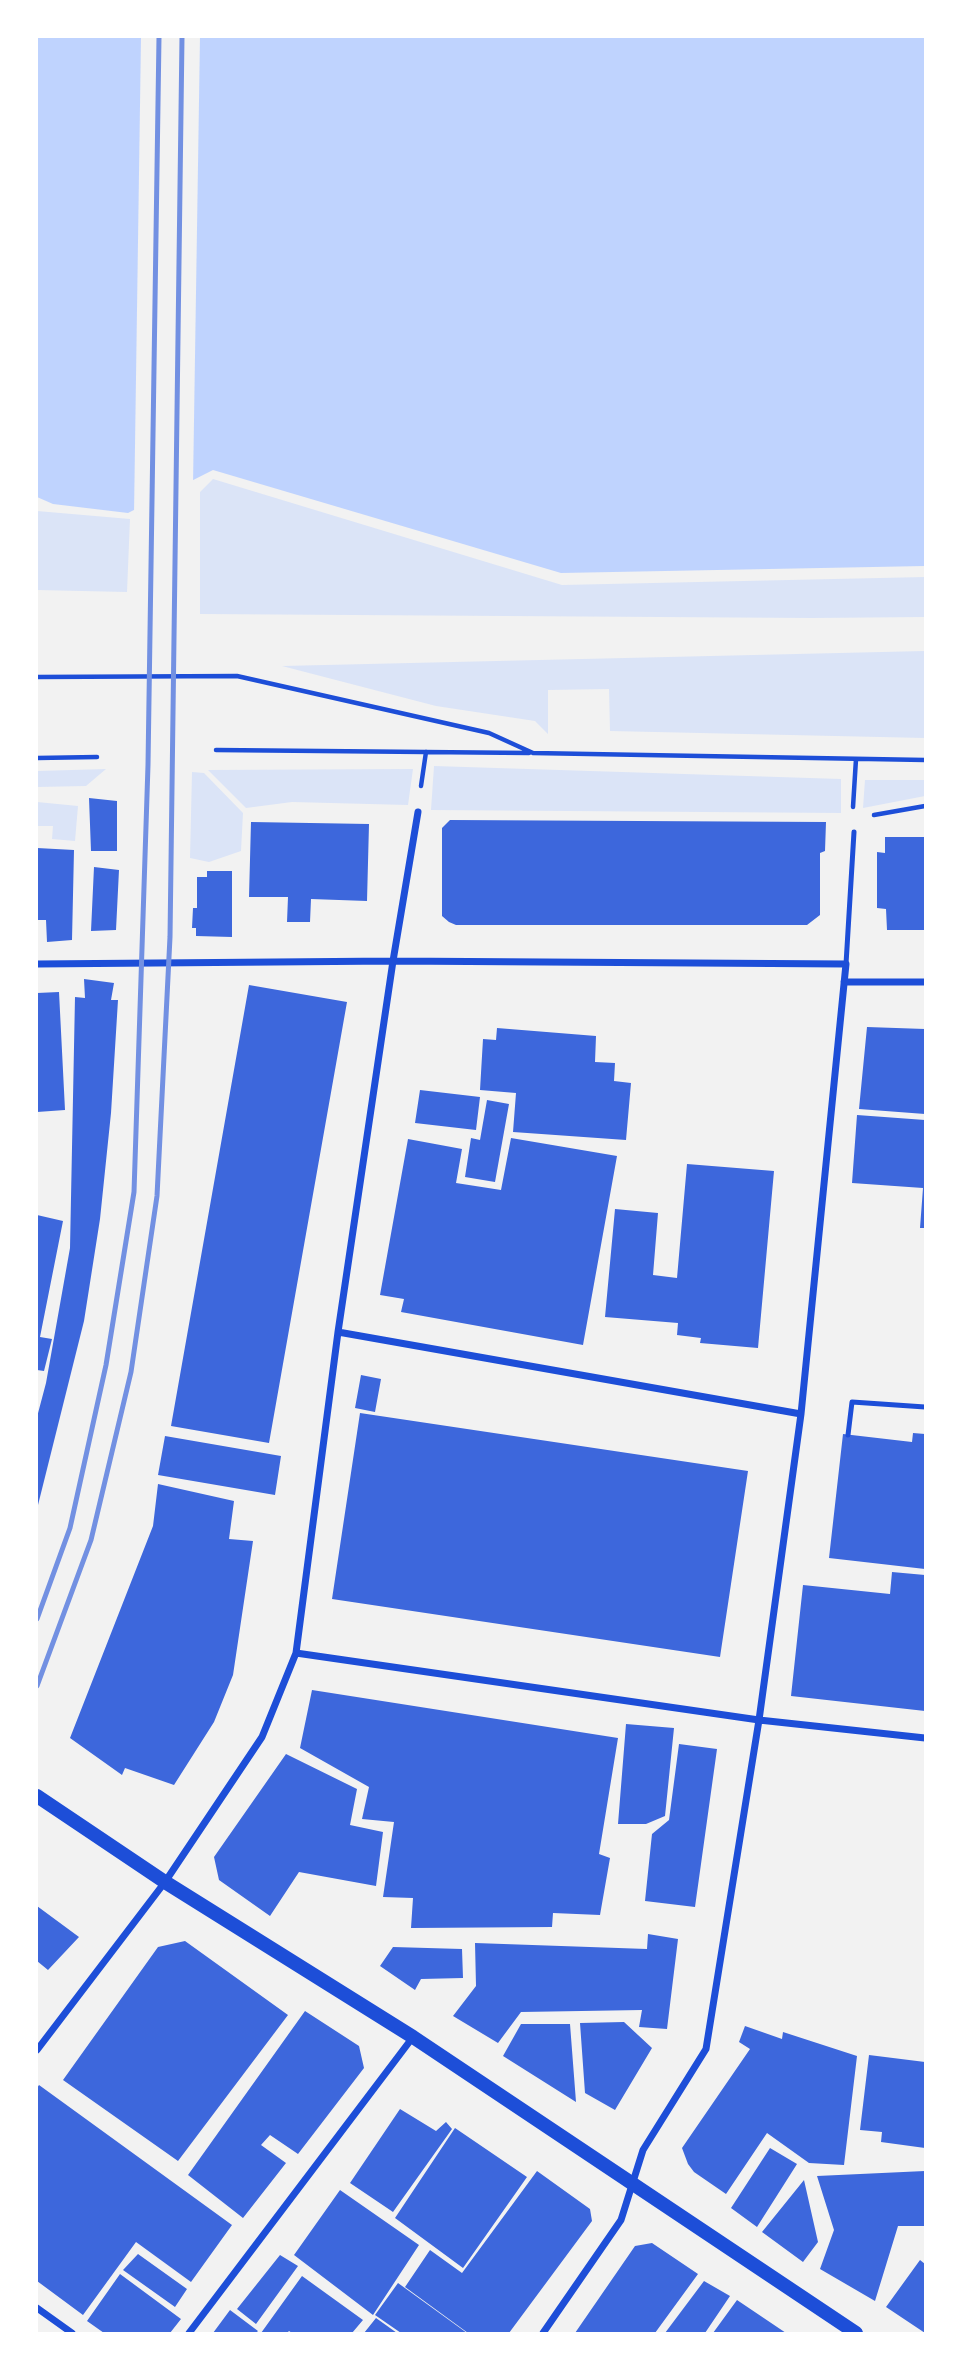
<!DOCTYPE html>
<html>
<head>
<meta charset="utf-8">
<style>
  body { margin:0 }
  #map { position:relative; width:962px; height:2370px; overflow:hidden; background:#f2f2f2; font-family:"Open Sans",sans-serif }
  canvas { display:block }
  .frame { position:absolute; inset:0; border:38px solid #fff; pointer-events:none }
</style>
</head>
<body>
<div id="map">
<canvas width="962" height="2370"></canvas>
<div class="frame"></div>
</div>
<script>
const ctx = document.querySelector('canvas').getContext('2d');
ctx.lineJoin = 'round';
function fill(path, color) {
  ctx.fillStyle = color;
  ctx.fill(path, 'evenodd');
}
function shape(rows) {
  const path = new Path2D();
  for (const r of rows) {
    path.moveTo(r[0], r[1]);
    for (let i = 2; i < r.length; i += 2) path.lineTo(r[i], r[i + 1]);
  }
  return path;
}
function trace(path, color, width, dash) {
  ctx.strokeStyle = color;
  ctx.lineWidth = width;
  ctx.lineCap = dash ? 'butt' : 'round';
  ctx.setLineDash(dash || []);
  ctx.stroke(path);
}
const green = shape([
  [213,479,562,585,925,577,925,617,812,618,200,614,200,492],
  [37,511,130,519,127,592,37,590],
  [925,651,925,738,610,731,609,689,548,690,548,734,535,721,436,706,282,666],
  [434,766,841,779,841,813,431,810],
  [106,769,86,786,37,787,37,771],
  [413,769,408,805,292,802,246,808,208,770],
  [192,772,204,773,243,813,241,851,209,862,190,858],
  [865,780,925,780,925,796,863,808],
  [37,802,78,806,75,841,52,839,53,826,37,826]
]);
const water = shape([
  [37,37,925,37,925,566,561,573,213,470,128,513,53,504,37,497]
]);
const pier = shape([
  [141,37,200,37,193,484,134,514]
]);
const building = shape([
  [89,798,117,801,117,851,91,851],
  [450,820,826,822,825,851,820,853,820,915,807,925,456,925,449,922,442,916,442,828],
  [251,822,369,824,367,901,311,899,310,922,287,922,288,897,249,897],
  [885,837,925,837,925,930,887,930,886,909,877,908,877,852,885,853],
  [37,848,74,850,72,940,47,942,46,920,37,920],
  [94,867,119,870,116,930,91,931],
  [207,871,232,871,232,937,196,936,196,928,192,928,193,908,197,908,197,877,207,877],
  [84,979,114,983,111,1000,118,1000,111,1113,100,1219,84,1321,38,1505,37,1417,46,1383,70,1248,75,997,85,998],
  [249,985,347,1002,269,1443,171,1426],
  [59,992,65,1110,37,1112,37,993],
  [867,1027,925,1029,925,1114,859,1109],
  [497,1028,596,1036,595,1062,615,1063,614,1081,631,1083,626,1140,513,1132,516,1093,480,1090,483,1039,496,1040],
  [420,1090,480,1097,476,1130,415,1123],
  [487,1100,509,1104,495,1182,465,1177,471,1138,480,1140],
  [857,1115,925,1120,925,1228,920,1228,923,1188,852,1183],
  [511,1138,617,1156,583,1345,401,1312,404,1299,380,1295,408,1139,462,1149,456,1183,501,1190],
  [687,1164,774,1171,758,1348,700,1343,701,1338,677,1335,678,1323,605,1317,615,1209,658,1213,653,1275,677,1278],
  [37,1215,63,1221,40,1337,52,1339,44,1371,37,1370],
  [361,1375,381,1379,375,1412,355,1408],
  [360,1413,748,1471,720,1657,332,1599],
  [913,1433,925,1434,925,1569,829,1558,843,1434,912,1442],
  [165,1436,281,1456,275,1495,158,1475],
  [158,1484,234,1501,229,1539,253,1541,233,1675,214,1722,174,1785,125,1768,122,1775,70,1738,153,1526],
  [892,1572,925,1575,925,1711,791,1696,803,1585,890,1594],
  [312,1690,618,1738,599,1854,610,1858,600,1915,553,1913,552,1927,411,1928,413,1898,383,1897,394,1822,362,1819,369,1787,300,1748],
  [626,1724,674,1728,665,1816,646,1824,618,1824],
  [679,1744,717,1749,695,1907,645,1901,652,1834,669,1820],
  [286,1754,357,1789,350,1825,383,1832,376,1886,299,1872,270,1916,219,1880,214,1857],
  [37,1906,79,1937,48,1970,37,1961],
  [648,1934,678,1939,667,2029,639,2027,642,2010,521,2012,498,2043,453,2016,476,1986,475,1943,647,1949],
  [185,1941,288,2015,178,2161,63,2080,158,1947],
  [393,1947,462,1949,463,1978,421,1979,415,1990,380,1966],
  [305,2011,359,2046,364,2068,298,2154,270,2135,261,2145,286,2163,243,2218,188,2175],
  [624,2022,652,2048,615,2110,585,2093,580,2023],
  [521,2024,570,2024,576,2102,503,2056],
  [745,2026,782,2039,783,2032,857,2056,844,2165,809,2163,767,2133,726,2194,694,2172,688,2164,682,2148,750,2049,739,2042],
  [869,2055,925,2062,925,2148,881,2142,882,2132,860,2130],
  [39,2085,232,2225,191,2282,136,2242,83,2315,37,2281,37,2088],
  [400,2109,436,2131,446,2122,452,2129,393,2212,350,2183],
  [455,2128,527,2177,463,2268,395,2218],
  [770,2148,797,2164,757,2227,731,2208],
  [537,2171,590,2209,592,2221,509,2333,468,2333,405,2287,430,2250,462,2273],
  [925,2171,925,2226,898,2226,875,2301,820,2269,834,2230,817,2176],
  [804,2180,818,2242,803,2262,762,2232],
  [340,2190,419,2245,373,2315,294,2255],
  [652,2243,698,2274,655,2333,575,2333,635,2246],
  [138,2254,187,2289,175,2307,123,2270],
  [280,2255,298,2266,256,2324,237,2309],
  [920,2260,925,2264,925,2333,886,2307],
  [120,2274,181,2319,170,2333,104,2333,87,2321],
  [302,2276,363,2320,352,2333,292,2333,289,2331,287,2333,261,2333],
  [704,2281,730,2296,705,2333,665,2333],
  [398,2283,467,2333,401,2333,375,2315],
  [737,2300,786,2333,713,2333],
  [230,2310,258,2331,256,2333,213,2333],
  [376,2318,397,2333,364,2333]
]);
const path = shape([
  [37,677,237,676,489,733,533,753,925,760],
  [216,750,529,753],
  [37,758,97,757],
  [421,786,426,752],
  [853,807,856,759],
  [874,815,925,806]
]);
const service = shape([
  [846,964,854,832],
  [848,1435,852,1402,925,1407]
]);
const minor = shape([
  [37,964,393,961,846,964,801,1414,759,1720,706,2049,643,2150,621,2220,543,2333],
  [844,982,925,982],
  [338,1332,801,1414],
  [296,1653,759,1720,925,1738],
  [37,2050,165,1882,262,1737,296,1653,338,1332,393,961,418,812],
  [37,2308,72,2333],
  [189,2333,413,2037]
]);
const secondary = shape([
  [37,1796,165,1882,413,2037,856,2333]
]);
const rail = shape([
  [37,1619,70,1528,106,1365,134,1192,148,765,159,37],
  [37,1686,91,1540,131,1372,157,1196,170,937,182,37]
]);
fill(green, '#dbe4f7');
fill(water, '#bfd3fe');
fill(pier, '#f2f2f2');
fill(building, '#3d67dc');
trace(path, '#1d4ed8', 4.5);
trace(service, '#1d4ed8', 5);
trace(minor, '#1d4ed8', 7);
trace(secondary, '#1d4ed8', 14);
trace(rail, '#7290e2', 5);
</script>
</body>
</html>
